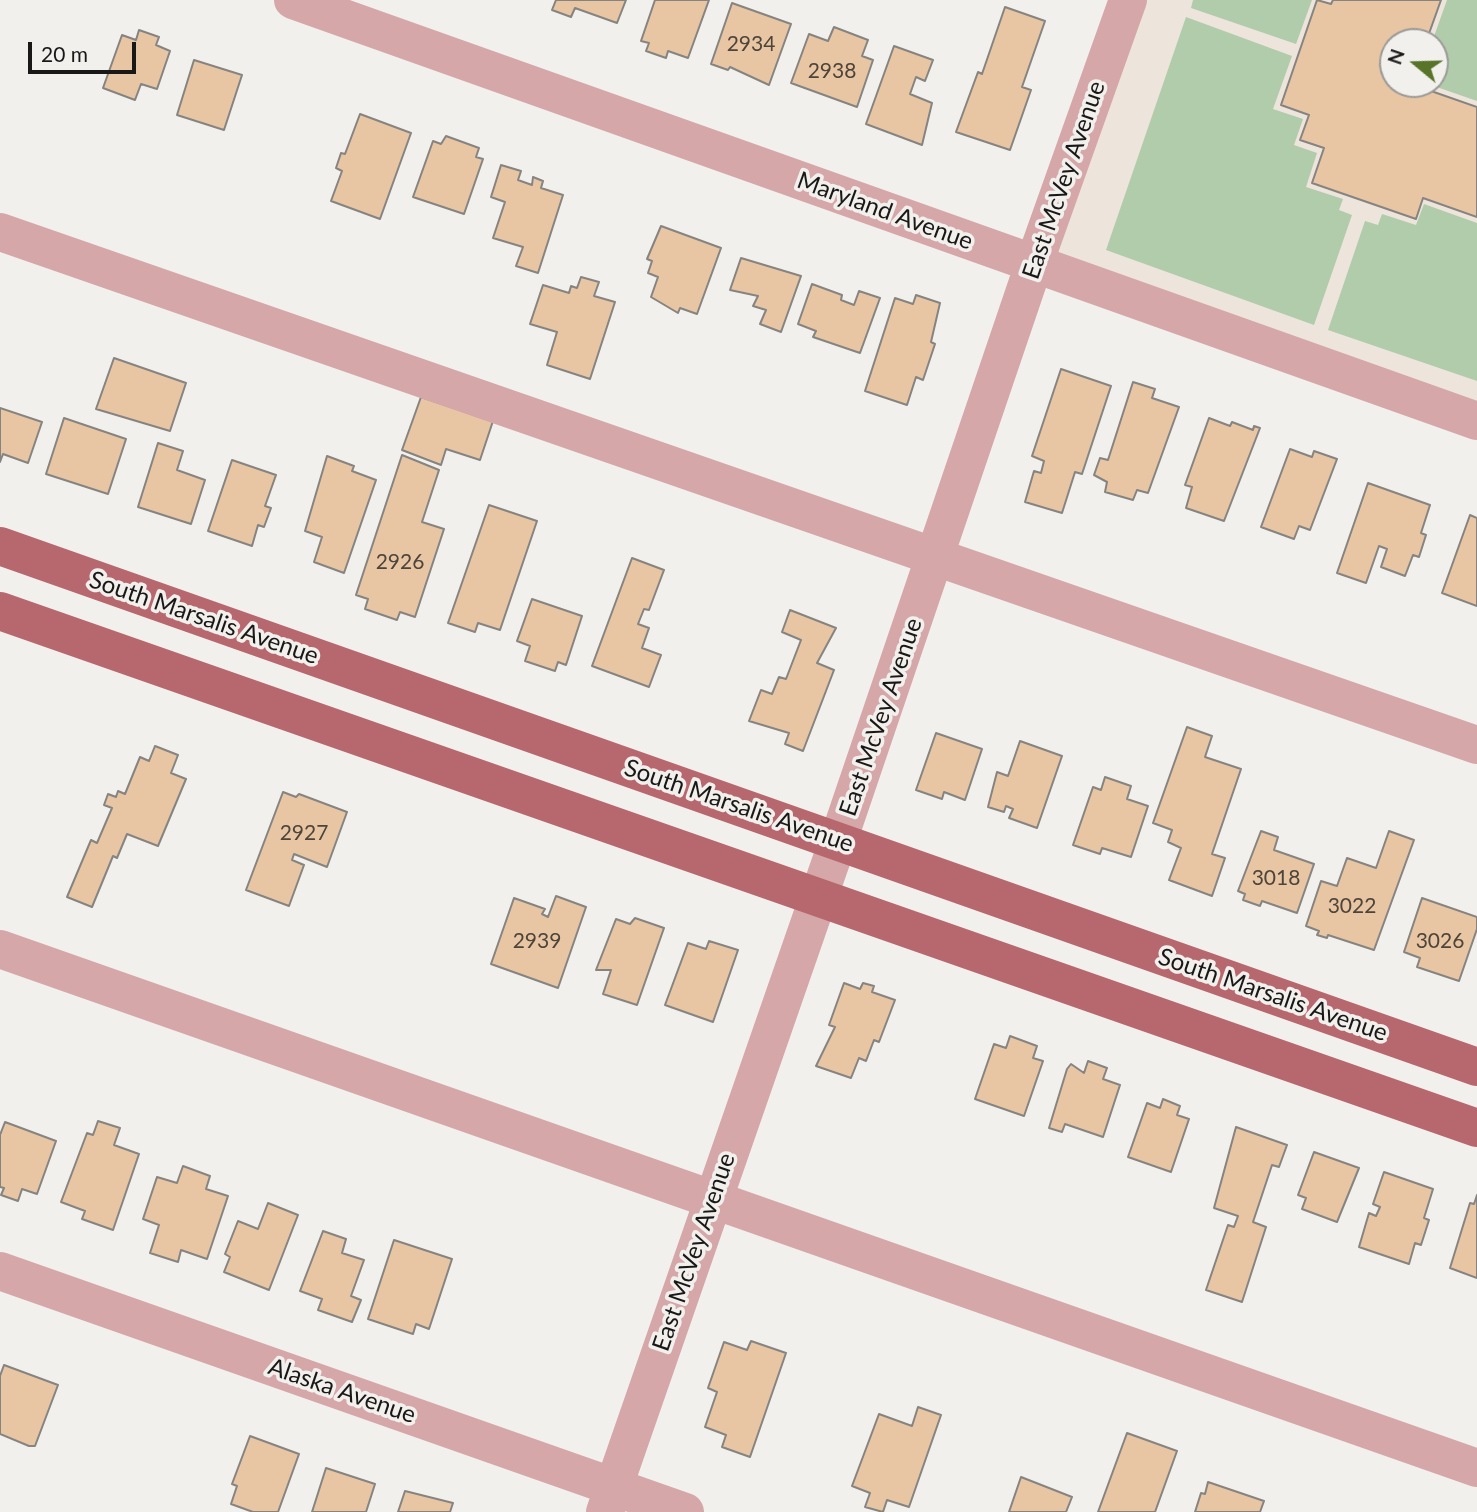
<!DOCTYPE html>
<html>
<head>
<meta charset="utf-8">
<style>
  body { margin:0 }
  #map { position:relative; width:1477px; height:1512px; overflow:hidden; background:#f2f0ed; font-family:Lato,sans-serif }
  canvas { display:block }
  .north { position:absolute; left:1379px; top:28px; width:70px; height:70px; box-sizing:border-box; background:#f2f0ed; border:2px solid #9b9a97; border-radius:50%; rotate:289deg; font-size:19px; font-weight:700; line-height:28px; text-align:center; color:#191817 }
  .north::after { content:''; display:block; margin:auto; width:24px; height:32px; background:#577429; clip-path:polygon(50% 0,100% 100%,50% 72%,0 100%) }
  .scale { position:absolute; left:28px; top:42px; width:108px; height:32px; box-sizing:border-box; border:4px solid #191817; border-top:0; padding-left:9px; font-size:21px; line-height:24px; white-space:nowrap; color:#191817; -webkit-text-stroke:5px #f2f0ed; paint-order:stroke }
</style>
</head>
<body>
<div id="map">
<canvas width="1477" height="1512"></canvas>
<div class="north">N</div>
<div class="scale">20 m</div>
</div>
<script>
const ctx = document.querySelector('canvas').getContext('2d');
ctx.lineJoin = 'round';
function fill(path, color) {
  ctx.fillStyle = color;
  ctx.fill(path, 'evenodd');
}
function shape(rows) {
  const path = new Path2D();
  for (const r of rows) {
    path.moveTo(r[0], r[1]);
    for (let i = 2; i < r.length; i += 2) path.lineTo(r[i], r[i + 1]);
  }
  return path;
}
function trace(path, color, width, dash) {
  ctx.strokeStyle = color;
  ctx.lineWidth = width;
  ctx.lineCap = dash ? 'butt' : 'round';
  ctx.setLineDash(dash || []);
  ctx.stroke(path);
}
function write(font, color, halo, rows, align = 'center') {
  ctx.font = font + ' Lato,sans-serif';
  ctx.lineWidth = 7;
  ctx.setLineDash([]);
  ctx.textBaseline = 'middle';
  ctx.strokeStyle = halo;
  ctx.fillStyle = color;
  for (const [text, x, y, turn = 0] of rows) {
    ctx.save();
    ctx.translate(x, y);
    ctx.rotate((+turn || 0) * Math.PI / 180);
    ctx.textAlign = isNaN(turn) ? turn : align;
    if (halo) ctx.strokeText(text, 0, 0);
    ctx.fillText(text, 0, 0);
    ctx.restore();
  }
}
const built = shape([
  [1125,0,1477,0,1477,421,1034,264],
  [1393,42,1435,42,1435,84,1393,84]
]);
const green = shape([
  [1193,0,1312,0,1296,44,1191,8],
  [1447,0,1477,0,1477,101,1428,84,1435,84,1435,42,1432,42],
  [1186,17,1292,56,1273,109,1303,119,1294,145,1317,153,1306,187,1343,199,1339,210,1352,215,1314,325,1106,250],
  [1424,204,1477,223,1477,381,1328,330,1365,221,1378,225,1382,214,1416,225]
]);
const building = shape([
  [556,0,626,0,617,23,575,8,571,17,552,10,556,0],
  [655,0,709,0,688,58,668,51,666,58,646,51,649,43,641,41,655,0],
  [1317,0,1331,4,1333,0,1441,0,1426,42,1393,42,1393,84,1411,84,1477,107,1477,217,1423,198,1416,219,1312,183,1324,148,1300,140,1309,115,1281,105,1317,0],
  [732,3,791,24,769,85,730,67,728,70,711,64,732,3],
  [1005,7,1045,21,1022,87,1031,90,1010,150,956,132,978,72,982,74,1005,7],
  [834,27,868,40,862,56,873,60,857,107,791,83,809,34,828,41,834,27],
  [139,30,159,37,156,45,170,51,157,89,141,84,135,100,103,88,122,35,136,40,139,30],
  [894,46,933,60,925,81,916,77,910,94,932,103,922,145,866,124,894,46],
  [194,60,242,75,224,130,177,115,194,60],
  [360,114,411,133,380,219,331,201,342,171,336,168,341,153,345,154,360,114],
  [446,136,479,148,476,157,483,159,464,214,413,197,433,141,441,144,446,136],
  [501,165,521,171,518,180,532,185,533,177,543,181,541,188,563,195,538,273,516,266,523,247,493,238,505,202,491,197,501,165],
  [661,226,721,248,697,314,680,308,678,313,651,297,658,277,648,273,652,261,647,259,661,226],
  [741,258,801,276,781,332,760,324,766,310,753,306,758,296,730,290,741,258],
  [581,277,599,282,594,296,615,302,590,379,547,365,557,332,530,324,543,285,569,293,571,286,577,288,581,277],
  [812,284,842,295,841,300,854,305,859,291,880,298,860,353,813,337,816,331,798,324,812,284],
  [916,295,940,303,931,342,935,344,923,380,916,377,907,405,865,391,895,298,913,304,916,295],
  [114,358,186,383,170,431,96,409,114,358],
  [1061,369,1111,386,1082,474,1075,472,1062,513,1025,502,1034,471,1041,473,1044,461,1032,456,1061,369],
  [1133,382,1155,389,1152,398,1179,407,1148,493,1137,490,1133,500,1105,492,1107,482,1094,475,1100,458,1108,460,1133,382],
  [421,397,493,421,480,460,446,449,441,465,402,450,421,397],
  [0,408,42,422,28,463,3,454,0,462,0,408],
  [64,418,126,439,108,494,46,474,64,418],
  [1209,418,1230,426,1232,422,1253,430,1254,426,1260,428,1224,521,1186,508,1192,487,1185,485,1209,418],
  [158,443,183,451,177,470,205,480,191,524,138,507,158,443],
  [1290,449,1312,457,1314,451,1337,459,1310,530,1299,526,1294,539,1261,527,1290,449],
  [402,455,439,470,422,522,444,529,415,617,400,612,397,620,365,609,368,599,356,595,402,455],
  [327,456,354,466,352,471,376,480,344,573,314,562,322,537,305,531,327,456],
  [232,460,276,475,265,506,271,508,264,527,258,525,252,546,208,531,232,460],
  [1368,483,1430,505,1421,533,1426,535,1419,557,1413,555,1405,576,1381,567,1387,549,1379,546,1366,583,1337,573,1368,483],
  [489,505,537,521,500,630,478,623,475,632,448,623,489,505],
  [1470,515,1477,518,1477,606,1442,593,1470,515],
  [632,558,664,570,649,610,644,609,638,624,649,628,642,648,661,655,649,687,592,666,632,558],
  [532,599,582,616,566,665,558,662,555,671,525,661,530,646,517,641,532,599],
  [790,610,836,628,817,663,834,670,803,751,785,744,789,733,749,721,761,690,772,694,779,677,786,679,801,640,782,632,790,610],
  [1187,727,1212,736,1205,757,1241,769,1212,854,1225,858,1212,896,1169,880,1181,848,1168,842,1172,830,1153,823,1187,727],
  [936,733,982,749,965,800,944,792,942,799,916,790,936,733],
  [1020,741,1062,756,1037,828,1009,818,1013,809,1006,806,1004,812,988,807,997,772,1008,776,1020,741],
  [155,746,178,755,171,773,186,779,158,846,127,834,117,858,113,856,92,907,67,897,91,840,97,843,112,808,104,805,108,794,116,797,118,791,125,794,140,757,149,761,155,746],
  [1105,777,1131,786,1127,799,1148,806,1131,857,1102,848,1100,854,1073,845,1093,787,1101,790,1105,777],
  [283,792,296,797,299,794,347,812,327,867,294,854,292,860,304,865,289,906,246,890,283,792],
  [1261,831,1278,837,1274,850,1314,864,1297,913,1262,901,1260,906,1243,900,1245,894,1238,891,1261,831],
  [1389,831,1414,840,1374,950,1328,935,1327,938,1317,935,1319,931,1306,926,1321,881,1337,886,1347,858,1376,868,1389,831],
  [556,896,586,907,558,988,491,964,514,898,545,909,542,914,548,917,556,896],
  [1422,898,1477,917,1477,929,1459,981,1417,967,1420,958,1404,952,1422,898],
  [635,918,664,928,637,1005,603,994,611,970,596,970,616,919,630,924,635,918],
  [709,941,738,950,713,1022,665,1005,688,943,706,949,709,941],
  [844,983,860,989,863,983,874,986,872,992,895,1000,879,1042,874,1040,866,1061,859,1058,851,1078,816,1066,835,1027,829,1025,844,983],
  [1010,1036,1037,1046,1033,1058,1043,1061,1024,1116,975,1099,994,1044,1006,1048,1010,1036],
  [1088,1061,1107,1068,1103,1079,1120,1085,1103,1137,1065,1124,1062,1132,1049,1128,1067,1069,1071,1064,1084,1073,1088,1061],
  [1163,1099,1180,1106,1177,1115,1189,1119,1171,1172,1128,1157,1147,1103,1160,1108,1163,1099],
  [98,1121,120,1128,114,1145,139,1154,113,1230,82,1219,85,1211,61,1202,87,1133,93,1135,98,1121],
  [5,1122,56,1141,37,1194,22,1189,18,1201,1,1195,4,1188,0,1187,0,1135,5,1122],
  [1236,1127,1287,1145,1279,1167,1272,1165,1253,1222,1266,1227,1242,1302,1206,1290,1228,1225,1234,1227,1238,1216,1214,1208,1236,1127],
  [1314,1152,1359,1168,1337,1222,1302,1209,1306,1198,1298,1195,1314,1152],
  [183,1166,210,1176,206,1189,228,1196,207,1259,181,1250,178,1262,150,1253,159,1225,143,1219,157,1177,177,1183,183,1166],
  [1384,1172,1433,1189,1424,1218,1429,1220,1421,1245,1415,1243,1409,1264,1359,1247,1369,1213,1376,1216,1380,1207,1373,1204,1384,1172],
  [1477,1195,1477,1278,1450,1268,1470,1203,1474,1204,1477,1195],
  [268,1203,298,1215,269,1290,224,1272,230,1257,225,1254,238,1221,258,1229,268,1203],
  [323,1231,346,1239,342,1253,364,1260,351,1296,361,1300,352,1322,318,1310,322,1299,300,1291,323,1231],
  [394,1240,452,1259,429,1329,416,1324,413,1334,368,1319,394,1240],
  [751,1341,786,1353,750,1457,722,1447,726,1435,705,1427,717,1392,708,1388,724,1342,747,1350,751,1341],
  [4,1365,58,1385,35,1446,29,1446,0,1434,0,1376,4,1365],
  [918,1407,941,1415,909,1507,887,1500,883,1512,865,1507,870,1493,852,1486,879,1414,912,1426,918,1407],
  [1127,1433,1177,1451,1155,1512,1098,1512,1127,1433],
  [250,1436,299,1454,278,1512,253,1512,231,1504,237,1486,232,1484,250,1436],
  [326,1468,375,1484,366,1512,312,1512,326,1468],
  [1021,1477,1072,1497,1066,1512,1009,1512,1021,1477],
  [1208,1482,1264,1501,1260,1512,1195,1512,1201,1493,1205,1494,1208,1482],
  [405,1491,453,1503,450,1512,398,1512,405,1491]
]);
const minor = shape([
  [293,0,1477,421],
  [0,232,1477,745],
  [0,949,1477,1468],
  [0,1271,685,1512],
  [605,1512,838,841,1034,264,1128,0]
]);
const major = shape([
  [0,546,1477,1067],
  [0,611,1477,1128]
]);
const numberNames = [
  ["2934",751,44],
  ["2938",832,71],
  ["2926",400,562],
  ["2927",304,833],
  ["3018",1276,878],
  ["3022",1352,906],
  ["2939",537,941],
  ["3026",1440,941]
];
const streetNames = [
  ["East McVey Avenue",1064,180,-71],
  ["Maryland Avenue",885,211,20],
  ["South Marsalis Avenue",204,618,19],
  ["East McVey Avenue",881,717,-71],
  ["South Marsalis Avenue",739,806,19],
  ["South Marsalis Avenue",1273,995,19],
  ["East McVey Avenue",694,1252,-71],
  ["Alaska Avenue",342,1391,19]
];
fill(built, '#ede4dc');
fill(green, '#b1ccaa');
fill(building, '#e9c6a3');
trace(building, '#868481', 2);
trace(minor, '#d5a7a9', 38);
trace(major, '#b7676e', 38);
write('21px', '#4d443a', null, numberNames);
write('24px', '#191817', '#f2f0ed', streetNames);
</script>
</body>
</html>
